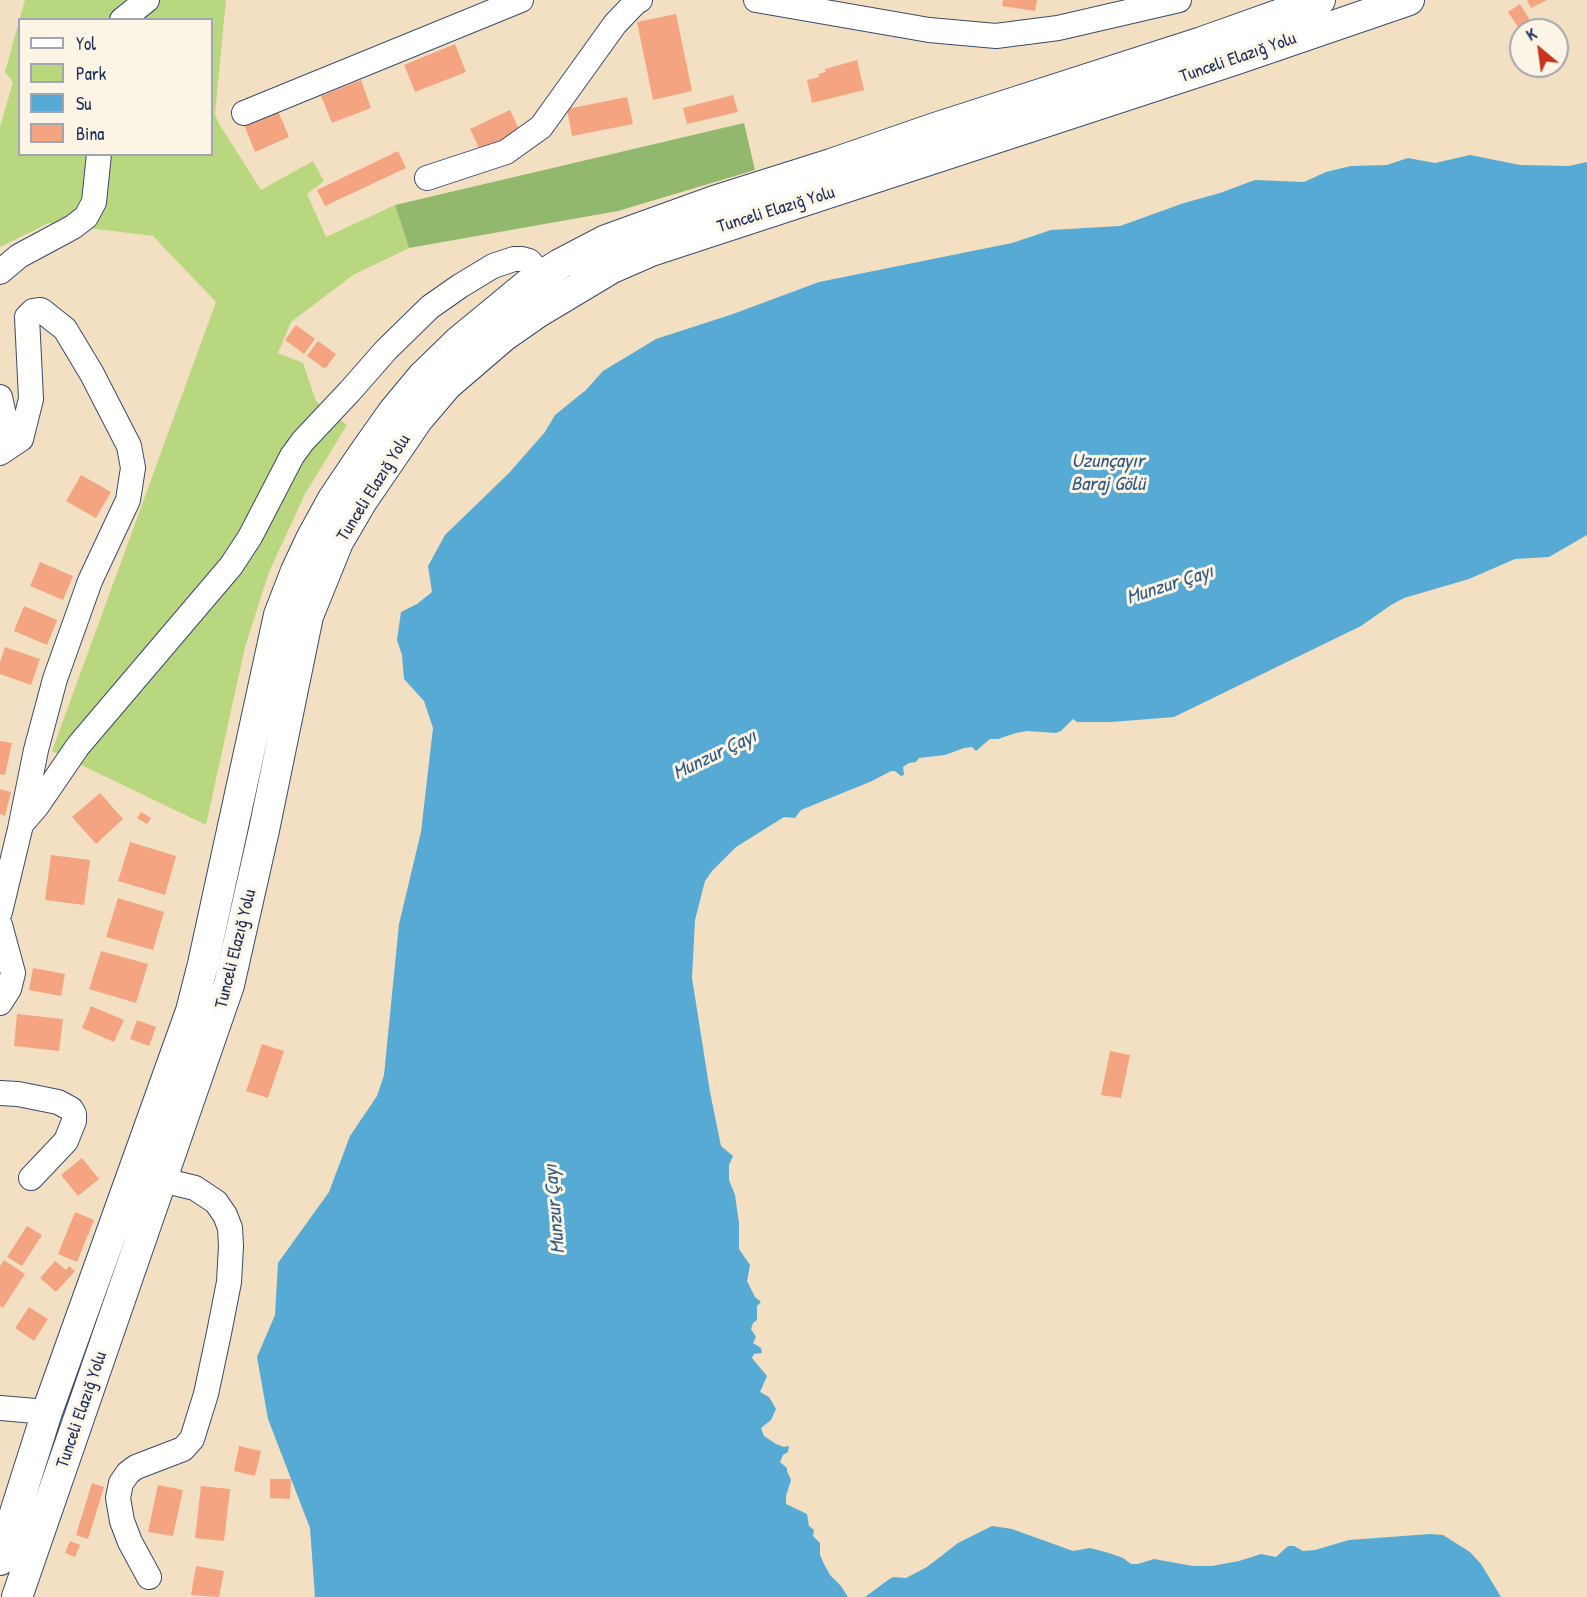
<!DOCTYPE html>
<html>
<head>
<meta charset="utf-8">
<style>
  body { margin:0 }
  #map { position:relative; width:1587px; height:1597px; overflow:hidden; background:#f3e0c2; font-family:"Patrick Hand",sans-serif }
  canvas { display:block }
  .legend { position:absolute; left:18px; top:18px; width:195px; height:138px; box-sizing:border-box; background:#fcf5e5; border:2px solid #a2a6af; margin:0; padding:8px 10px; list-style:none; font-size:18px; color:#1b2f5e }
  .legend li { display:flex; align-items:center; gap:12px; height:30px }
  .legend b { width:30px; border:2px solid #a2a6af }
  .north { position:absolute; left:1509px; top:18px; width:60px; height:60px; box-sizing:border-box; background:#fcf5e5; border:2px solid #a2a6af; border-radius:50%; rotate:331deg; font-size:16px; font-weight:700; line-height:24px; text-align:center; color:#1b2f5e }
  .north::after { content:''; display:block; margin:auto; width:21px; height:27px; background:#c8321e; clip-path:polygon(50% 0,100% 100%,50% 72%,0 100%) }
</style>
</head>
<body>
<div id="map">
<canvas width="1587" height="1597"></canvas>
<ul class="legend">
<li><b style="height:8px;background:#fff"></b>Yol</li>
<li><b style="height:16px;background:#b9d77e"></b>Park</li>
<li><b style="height:16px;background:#57aad3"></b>Su</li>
<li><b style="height:16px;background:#f5a482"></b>Bina</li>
</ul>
<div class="north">K</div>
</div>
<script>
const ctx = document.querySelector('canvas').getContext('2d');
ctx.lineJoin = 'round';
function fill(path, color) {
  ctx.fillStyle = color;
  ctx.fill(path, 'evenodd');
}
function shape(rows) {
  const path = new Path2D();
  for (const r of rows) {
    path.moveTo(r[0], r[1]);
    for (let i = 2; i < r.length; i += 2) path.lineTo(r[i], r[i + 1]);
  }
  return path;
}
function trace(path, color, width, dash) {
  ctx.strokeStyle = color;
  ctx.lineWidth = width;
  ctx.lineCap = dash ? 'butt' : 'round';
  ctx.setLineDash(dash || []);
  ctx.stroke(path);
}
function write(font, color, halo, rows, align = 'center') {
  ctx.font = font + ' "Patrick Hand",sans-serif';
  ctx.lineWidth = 6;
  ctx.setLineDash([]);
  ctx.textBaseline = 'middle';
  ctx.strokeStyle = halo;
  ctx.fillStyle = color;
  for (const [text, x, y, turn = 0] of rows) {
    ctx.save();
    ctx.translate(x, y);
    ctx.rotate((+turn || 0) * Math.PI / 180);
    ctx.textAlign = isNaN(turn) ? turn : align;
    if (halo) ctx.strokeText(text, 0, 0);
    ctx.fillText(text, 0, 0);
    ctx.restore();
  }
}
const green = shape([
  [25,0,226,0,215,114,218,122,261,190,313,161,324,181,307,194,326,237,395,205,409,248,353,275,291,322,278,353,303,363,316,401,347,425,305,494,269,572,245,647,206,825,52,751,216,302,153,236,49,223,0,247,0,127,13,82,5,72],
  [20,20,212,20,212,154,20,154]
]);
const forest = shape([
  [744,123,755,170,618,211,409,248,395,205]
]);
const water = shape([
  [1470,155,1520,165,1569,166,1587,162,1587,535,1549,557,1515,559,1469,579,1404,598,1391,605,1361,626,1174,717,1112,722,1077,722,1073,719,1061,731,1056,733,1027,731,1016,733,998,739,990,739,976,751,972,747,964,748,945,755,919,758,916,762,909,763,903,767,904,775,901,776,895,771,891,771,872,781,801,810,795,818,784,817,736,847,712,871,705,881,695,920,692,978,710,1092,721,1146,733,1156,729,1165,729,1180,735,1195,739,1223,739,1249,750,1265,747,1281,755,1297,761,1302,757,1306,757,1320,753,1323,751,1329,756,1337,753,1343,761,1348,762,1353,754,1354,752,1358,767,1376,760,1392,769,1397,776,1409,771,1420,761,1428,764,1436,776,1444,784,1447,789,1446,788,1452,783,1455,780,1462,787,1468,787,1471,791,1480,786,1496,786,1504,807,1514,809,1526,814,1530,813,1536,820,1543,820,1555,824,1564,830,1575,841,1586,848,1597,315,1597,310,1528,268,1419,257,1357,275,1315,278,1263,329,1192,350,1136,377,1096,384,1075,399,924,421,832,433,728,424,701,404,679,402,655,397,640,401,612,417,604,432,592,428,566,445,535,509,473,545,432,555,415,586,390,603,371,656,339,733,314,819,282,1012,243,1051,230,1120,226,1184,203,1220,193,1255,180,1304,182,1326,172,1351,166,1387,165,1408,158,1435,163],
  [992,1526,1012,1529,1073,1551,1090,1548,1109,1553,1123,1558,1131,1564,1138,1564,1154,1559,1193,1566,1212,1566,1239,1561,1261,1554,1276,1557,1288,1546,1294,1546,1303,1551,1315,1550,1349,1540,1430,1534,1443,1535,1470,1552,1481,1564,1501,1597,865,1597,888,1580,893,1577,906,1578,927,1567,958,1543]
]);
const building = shape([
  [1003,0,1037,0,1035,11,1002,6],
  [1527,0,1547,0,1531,8],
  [1520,4,1536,30,1520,30,1508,12],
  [676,14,692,91,653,100,637,22],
  [455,44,466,72,415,92,404,65],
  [857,60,864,90,812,103,807,80,819,77,818,74,826,72,825,69],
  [361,80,371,108,332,123,321,96],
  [733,95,738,112,687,124,683,108],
  [627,97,633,124,572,136,567,109],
  [510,110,520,131,480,150,470,129],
  [278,111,289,137,255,152,244,125],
  [398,151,406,168,325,206,317,190],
  [296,325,315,339,304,354,285,340],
  [318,341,336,354,325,369,307,356],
  [81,475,111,492,96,518,66,501],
  [40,562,73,576,63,600,30,586],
  [24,606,57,620,47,645,14,631],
  [5,647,40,659,31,685,0,674,0,662],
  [0,741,12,743,5,775,0,774],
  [0,789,11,792,5,816,0,814],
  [100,793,123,819,96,844,72,817],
  [141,812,151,818,147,824,137,818],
  [130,842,176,856,165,895,118,881],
  [51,855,90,860,84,905,45,900],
  [118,898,164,912,153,950,106,937],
  [101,951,148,964,136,1003,89,989],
  [33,968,65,974,61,996,29,990],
  [91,1006,124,1020,114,1042,82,1028],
  [17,1014,63,1019,59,1051,14,1046],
  [137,1020,156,1027,149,1046,130,1039],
  [262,1044,284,1051,268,1098,246,1091],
  [1110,1051,1130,1055,1121,1098,1101,1095],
  [82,1158,99,1179,78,1196,61,1175],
  [75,1212,94,1220,77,1262,58,1254],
  [27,1226,42,1235,22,1266,7,1257],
  [4,1260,25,1274,3,1308,0,1306,0,1266],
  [55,1261,66,1270,69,1266,75,1271,56,1292,40,1278],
  [29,1307,48,1319,34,1341,15,1328],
  [239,1446,261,1451,255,1476,234,1471],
  [270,1479,291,1479,290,1499,270,1498],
  [92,1483,104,1487,88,1539,76,1535],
  [158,1485,183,1490,173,1536,148,1532],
  [201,1486,230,1489,224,1541,195,1538],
  [70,1541,80,1545,75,1557,65,1553],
  [196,1566,224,1571,219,1597,191,1595]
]);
const minor = shape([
  [756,0,929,30,996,36,1058,28,1179,0],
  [122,20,147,0],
  [244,113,521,0],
  [427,178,506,152,541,127,615,24,636,2,640,0],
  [0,272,19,256,73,227,86,217,94,202,99,154],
  [0,397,4,415,0,450],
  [0,453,21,439,31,399,27,317,33,311,41,310,65,329,92,374,129,446,133,468,128,500,90,581,55,679,36,750,20,829,0,912],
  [23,822,37,806,78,746,231,566,250,537,292,456,303,441,350,391,386,350,430,307,460,286,493,266,514,259,522,259,529,261,543,276],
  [0,925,13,973,9,989,0,1003],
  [0,1093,18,1094,58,1102,71,1109,74,1114,74,1121,66,1141,31,1178],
  [0,1408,47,1412],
  [149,1577,130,1542,122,1521,118,1498,121,1483,128,1473,136,1467,183,1449,192,1439,206,1394,219,1333,229,1282,231,1246,230,1228,225,1215,216,1202,195,1188,162,1180]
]);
const major = shape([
  [0,1560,47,1412,191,1011,203,964,279,615,296,571,311,539,333,499,362,456,393,412,422,377,459,341,527,285,560,264,606,240,714,201,831,164,935,128,1202,42,1320,0],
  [17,1597,229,985,264,830,308,616,338,542,362,501,418,419,447,385,504,336,537,313,612,268,651,251,1234,60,1409,0]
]);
const streetNames = [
  ["Tunceli Elazığ Yolu",1238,58,-19],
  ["Tunceli Elazığ Yolu",776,210,-17],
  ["Tunceli Elazığ Yolu",374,488,-58],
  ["Tunceli Elazığ Yolu",236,949,-76],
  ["Tunceli Elazığ Yolu",82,1410,-71]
];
const waterNames = [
  ["Uzunçayır",1108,462],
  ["Baraj Gölü",1108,485],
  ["Munzur Çayı",1170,585,-18],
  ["Munzur Çayı",715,755,-26],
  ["Munzur Çayı",555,1209,-95]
];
fill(green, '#b9d77e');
fill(forest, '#92b86d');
fill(water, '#57aad3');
fill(building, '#f5a482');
trace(minor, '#3b4a6d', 26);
trace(major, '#3b4a6d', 32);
trace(minor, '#fff', 24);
trace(major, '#fff', 30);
write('18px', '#1b2f5e', '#fcf5e5', streetNames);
write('italic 20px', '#305a87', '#fcf5e5', waterNames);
</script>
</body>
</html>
